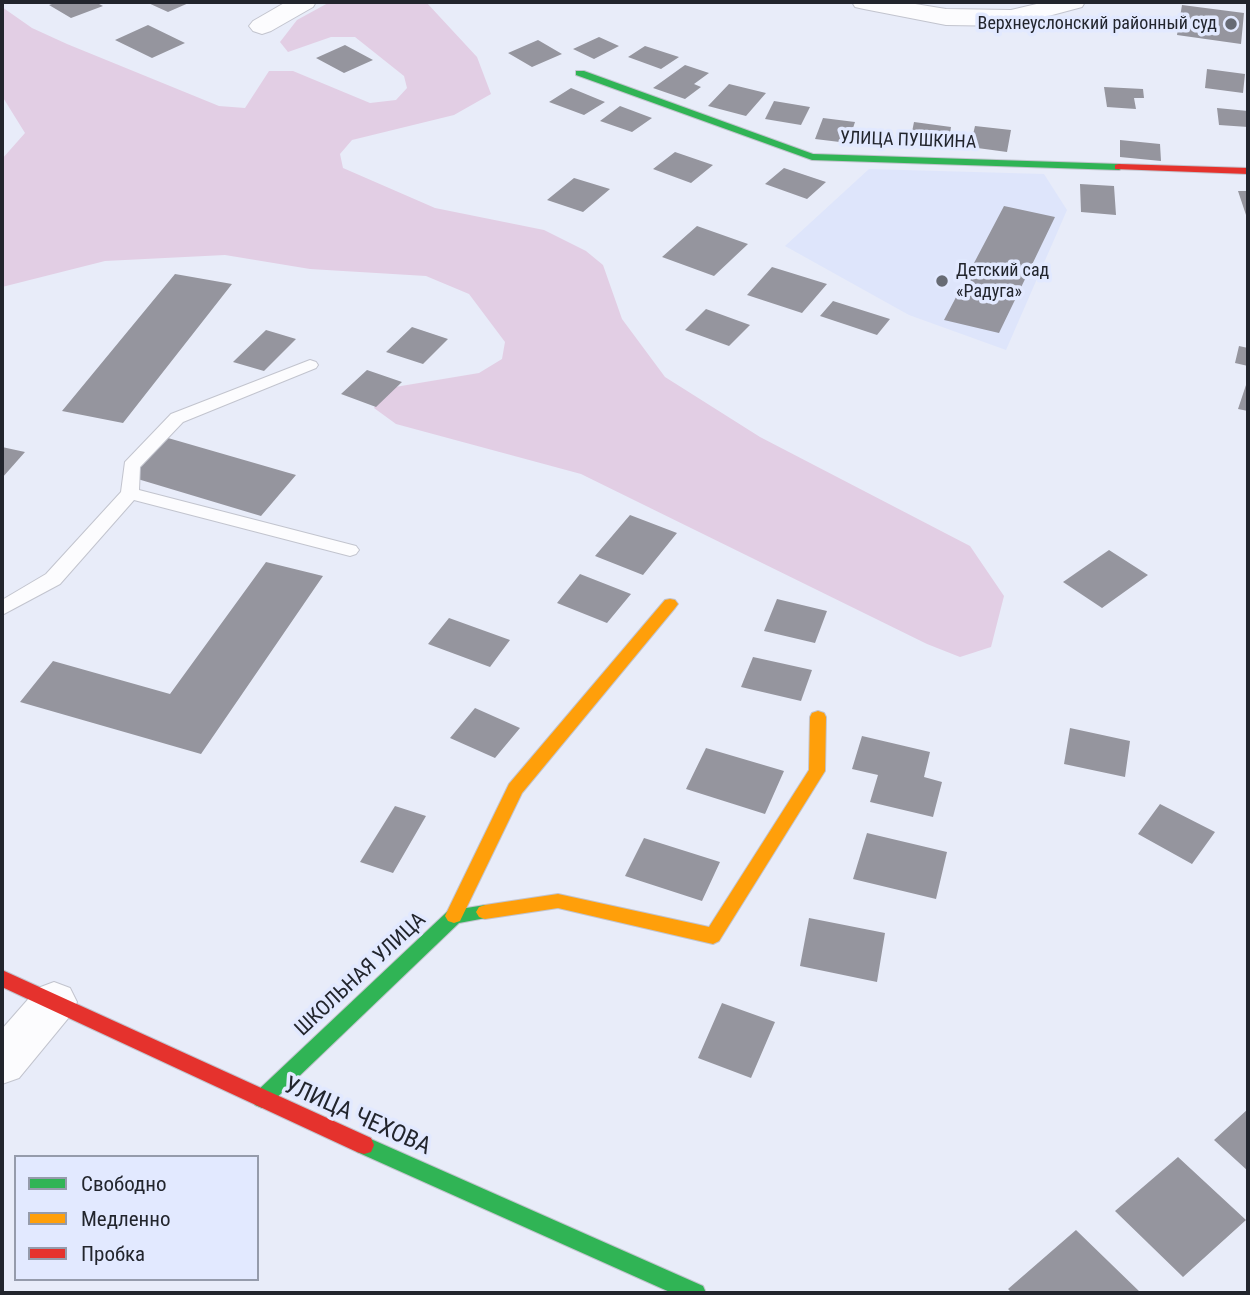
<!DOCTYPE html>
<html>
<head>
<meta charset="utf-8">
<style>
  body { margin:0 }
  #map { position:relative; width:1250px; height:1295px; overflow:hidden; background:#e8ecf9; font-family:"Roboto Condensed",sans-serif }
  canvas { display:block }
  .frame { position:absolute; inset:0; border:4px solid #22252d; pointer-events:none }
  .legend { position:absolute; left:14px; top:1155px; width:245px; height:126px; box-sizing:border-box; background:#e2e9ff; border:2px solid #959bab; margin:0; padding:9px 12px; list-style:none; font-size:21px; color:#22252d }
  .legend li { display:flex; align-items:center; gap:14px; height:35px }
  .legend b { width:35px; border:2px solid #959bab }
</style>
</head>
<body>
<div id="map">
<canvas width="1250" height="1295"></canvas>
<div class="frame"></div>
<ul class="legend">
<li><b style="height:9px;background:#30b455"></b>Свободно</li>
<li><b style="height:9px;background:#ff9f0a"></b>Медленно</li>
<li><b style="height:9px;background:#e5322d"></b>Пробка</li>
</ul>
</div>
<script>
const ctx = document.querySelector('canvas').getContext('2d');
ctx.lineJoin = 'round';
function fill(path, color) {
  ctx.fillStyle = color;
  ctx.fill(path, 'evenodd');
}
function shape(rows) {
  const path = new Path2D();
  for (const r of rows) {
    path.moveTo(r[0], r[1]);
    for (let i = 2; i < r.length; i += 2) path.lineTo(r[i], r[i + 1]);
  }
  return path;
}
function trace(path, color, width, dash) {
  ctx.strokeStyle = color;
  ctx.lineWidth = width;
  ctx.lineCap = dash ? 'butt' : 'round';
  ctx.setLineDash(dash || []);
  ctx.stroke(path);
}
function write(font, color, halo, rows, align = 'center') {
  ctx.font = font + ' "Roboto Condensed",sans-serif';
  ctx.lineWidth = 7;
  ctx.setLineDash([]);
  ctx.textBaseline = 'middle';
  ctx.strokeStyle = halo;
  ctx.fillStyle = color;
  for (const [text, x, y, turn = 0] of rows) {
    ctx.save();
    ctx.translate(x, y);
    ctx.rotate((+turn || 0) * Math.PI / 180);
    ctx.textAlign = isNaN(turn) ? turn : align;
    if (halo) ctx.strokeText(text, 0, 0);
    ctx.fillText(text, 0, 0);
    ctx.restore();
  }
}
const built = shape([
  [869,169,1044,174,1067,210,1006,350,909,315,785,246]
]);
const green = shape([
  [426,2,477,57,491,94,454,115,352,140,340,154,343,168,435,208,544,230,586,251,603,265,622,319,665,377,760,437,970,546,1004,596,991,647,960,657,927,644,581,474,396,424,374,408,383,389,479,373,502,359,505,342,469,294,426,276,310,269,225,255,105,261,2,287,2,159,25,133,2,96,2,7,32,28,67,44,219,106,245,108,269,71,293,71,370,103,396,100,407,88,404,76,355,37,331,37,288,52,280,42,297,20,328,3]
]);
const building = shape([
  [58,2,95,2,103,6,71,18,49,5],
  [146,2,191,2,168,12],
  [1182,5,1244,13,1241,44,1177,35],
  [148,25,185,43,152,58,115,40],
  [599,37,619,46,594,59,573,49],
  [538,40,562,54,532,67,508,53],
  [345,45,373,60,344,73,316,58],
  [645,46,679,57,661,69,628,57],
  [685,65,709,73,694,84,701,87,685,99,653,88],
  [1207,69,1245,74,1243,93,1205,88],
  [729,84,766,93,746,116,708,106],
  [1104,87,1143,89,1144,98,1134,98,1136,109,1107,107],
  [571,88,605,102,584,115,549,102],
  [774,101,810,107,801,125,765,119],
  [620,106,652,118,632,132,600,121],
  [1217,108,1248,111,1248,127,1219,125],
  [823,118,855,122,848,143,815,139],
  [914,122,951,127,948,147,910,142],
  [975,126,1011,130,1007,152,970,147],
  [1120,140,1160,144,1161,161,1120,157],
  [675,152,713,165,691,183,653,169],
  [784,168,826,182,807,199,765,184],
  [574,178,610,189,583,212,547,200],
  [1080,184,1114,186,1116,215,1081,212],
  [1238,191,1248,191,1248,215,1246,215],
  [1004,206,1055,217,999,333,944,320],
  [697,226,748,244,714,276,662,257],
  [772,267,827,284,802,313,747,295],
  [175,274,232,284,123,423,62,411],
  [833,301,890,319,877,335,820,316],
  [706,309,750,325,729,346,685,330],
  [412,327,448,339,423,364,386,352],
  [266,330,296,339,264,371,233,362],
  [1239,346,1248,348,1248,366,1235,363],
  [367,370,402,382,376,407,341,394],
  [1248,379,1248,411,1238,409],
  [168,438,296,475,261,516,131,477],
  [2,447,25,452,2,478],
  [630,515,677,533,643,575,595,556],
  [1109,550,1148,575,1102,608,1063,582],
  [266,562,323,576,201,754,20,702,53,661,170,694],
  [580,574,631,594,607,623,557,603],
  [777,599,827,611,815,643,764,631],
  [449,618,510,640,490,667,428,644],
  [753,657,812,670,801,701,741,687],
  [475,708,520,728,495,758,450,738],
  [1070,728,1130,741,1125,777,1064,764],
  [862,736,930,752,924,777,942,782,933,817,870,802,878,775,852,769],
  [706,748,784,771,765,814,686,789],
  [1160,804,1215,832,1192,864,1138,834],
  [395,806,426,816,393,873,360,862],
  [867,833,947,852,936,899,853,879],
  [644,838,720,862,702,901,625,876],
  [809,918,885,933,877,982,800,966],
  [722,1003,775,1022,751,1078,698,1058],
  [1248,1109,1248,1171,1214,1140],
  [1178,1157,1246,1220,1183,1277,1115,1211],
  [1076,1230,1141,1293,1012,1293,1008,1289]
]);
const lane = shape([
  [310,360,316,362,318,365,316,368,183,422,140,467,139,490,356,546,359,550,356,554,350,556,134,500,60,584,2,615,2,600,46,574,121,492,125,462,171,414,310,360]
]);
const street = shape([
  [286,2,316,2,313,7,271,31,262,34,253,31,249,26,253,21,286,2],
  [852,2,903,2,946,9,1011,10,1045,2,1085,2,1082,7,1011,26,946,25,864,9,855,7,852,2],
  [54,982,70,988,77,1002,70,1016,19,1078,2,1084,2,1029,38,988,54,982]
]);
const fast = shape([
  [576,71,584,71,813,154,1119,164,1125,167,1119,170,812,160,576,75,576,71],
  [485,905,491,907,494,912,491,917,459,923,269,1105,262,1108,255,1105,252,1099,255,1093,448,911,485,905],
  [364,1136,703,1286,706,1293,672,1293,357,1152,354,1145,357,1138,364,1136]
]);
const slow = shape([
  [670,599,675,600,678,604,675,608,522,793,460,921,454,923,448,921,445,916,509,784,665,600,670,599],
  [818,711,824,713,826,717,825,771,719,941,713,944,558,908,485,919,479,917,476,912,479,907,485,905,558,894,709,927,809,770,810,717,812,713,818,711]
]);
const jam = shape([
  [1119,164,1248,168,1248,174,1115,169,1115,165,1119,164],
  [2,970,371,1138,374,1145,371,1152,364,1154,357,1152,2,987,2,970]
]);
const markers = [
  [1231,24,7,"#676b74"],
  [942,281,7,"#676b74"]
];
const farPoinames = [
  ["Верхнеуслонский районный суд",1217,24],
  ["Детский сад",956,271,"left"],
  ["«Радуга»",956,292,"left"]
];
const farStreetnames = [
  ["УЛИЦА ПУШКИНА",908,141,2]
];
const streetNames = [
  ["ШКОЛЬНАЯ УЛИЦА",361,975,-43]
];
const nearStreetnames = [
  ["УЛИЦА ЧЕХОВА",357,1117,24]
];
fill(built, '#dee5fb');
fill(green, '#e2cee4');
fill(building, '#95959e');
trace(lane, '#c2c4ce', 2);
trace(street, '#c2c4ce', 2);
trace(fast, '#c2c4ce', 2);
trace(slow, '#c2c4ce', 2);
trace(jam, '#c2c4ce', 2);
fill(lane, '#fcfcfe');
fill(street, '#fcfcfe');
fill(fast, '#30b455');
fill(slow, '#ff9f0a');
fill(jam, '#e5322d');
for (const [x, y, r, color] of markers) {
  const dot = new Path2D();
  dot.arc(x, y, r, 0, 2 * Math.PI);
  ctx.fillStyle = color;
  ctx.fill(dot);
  trace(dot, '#e2e9ff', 2.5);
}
write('18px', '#22252d', '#e2e9ff', farPoinames, 'right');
write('18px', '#22252d', '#e2e9ff', farStreetnames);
write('21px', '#22252d', '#e2e9ff', streetNames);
write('24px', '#22252d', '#e2e9ff', nearStreetnames);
</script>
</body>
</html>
